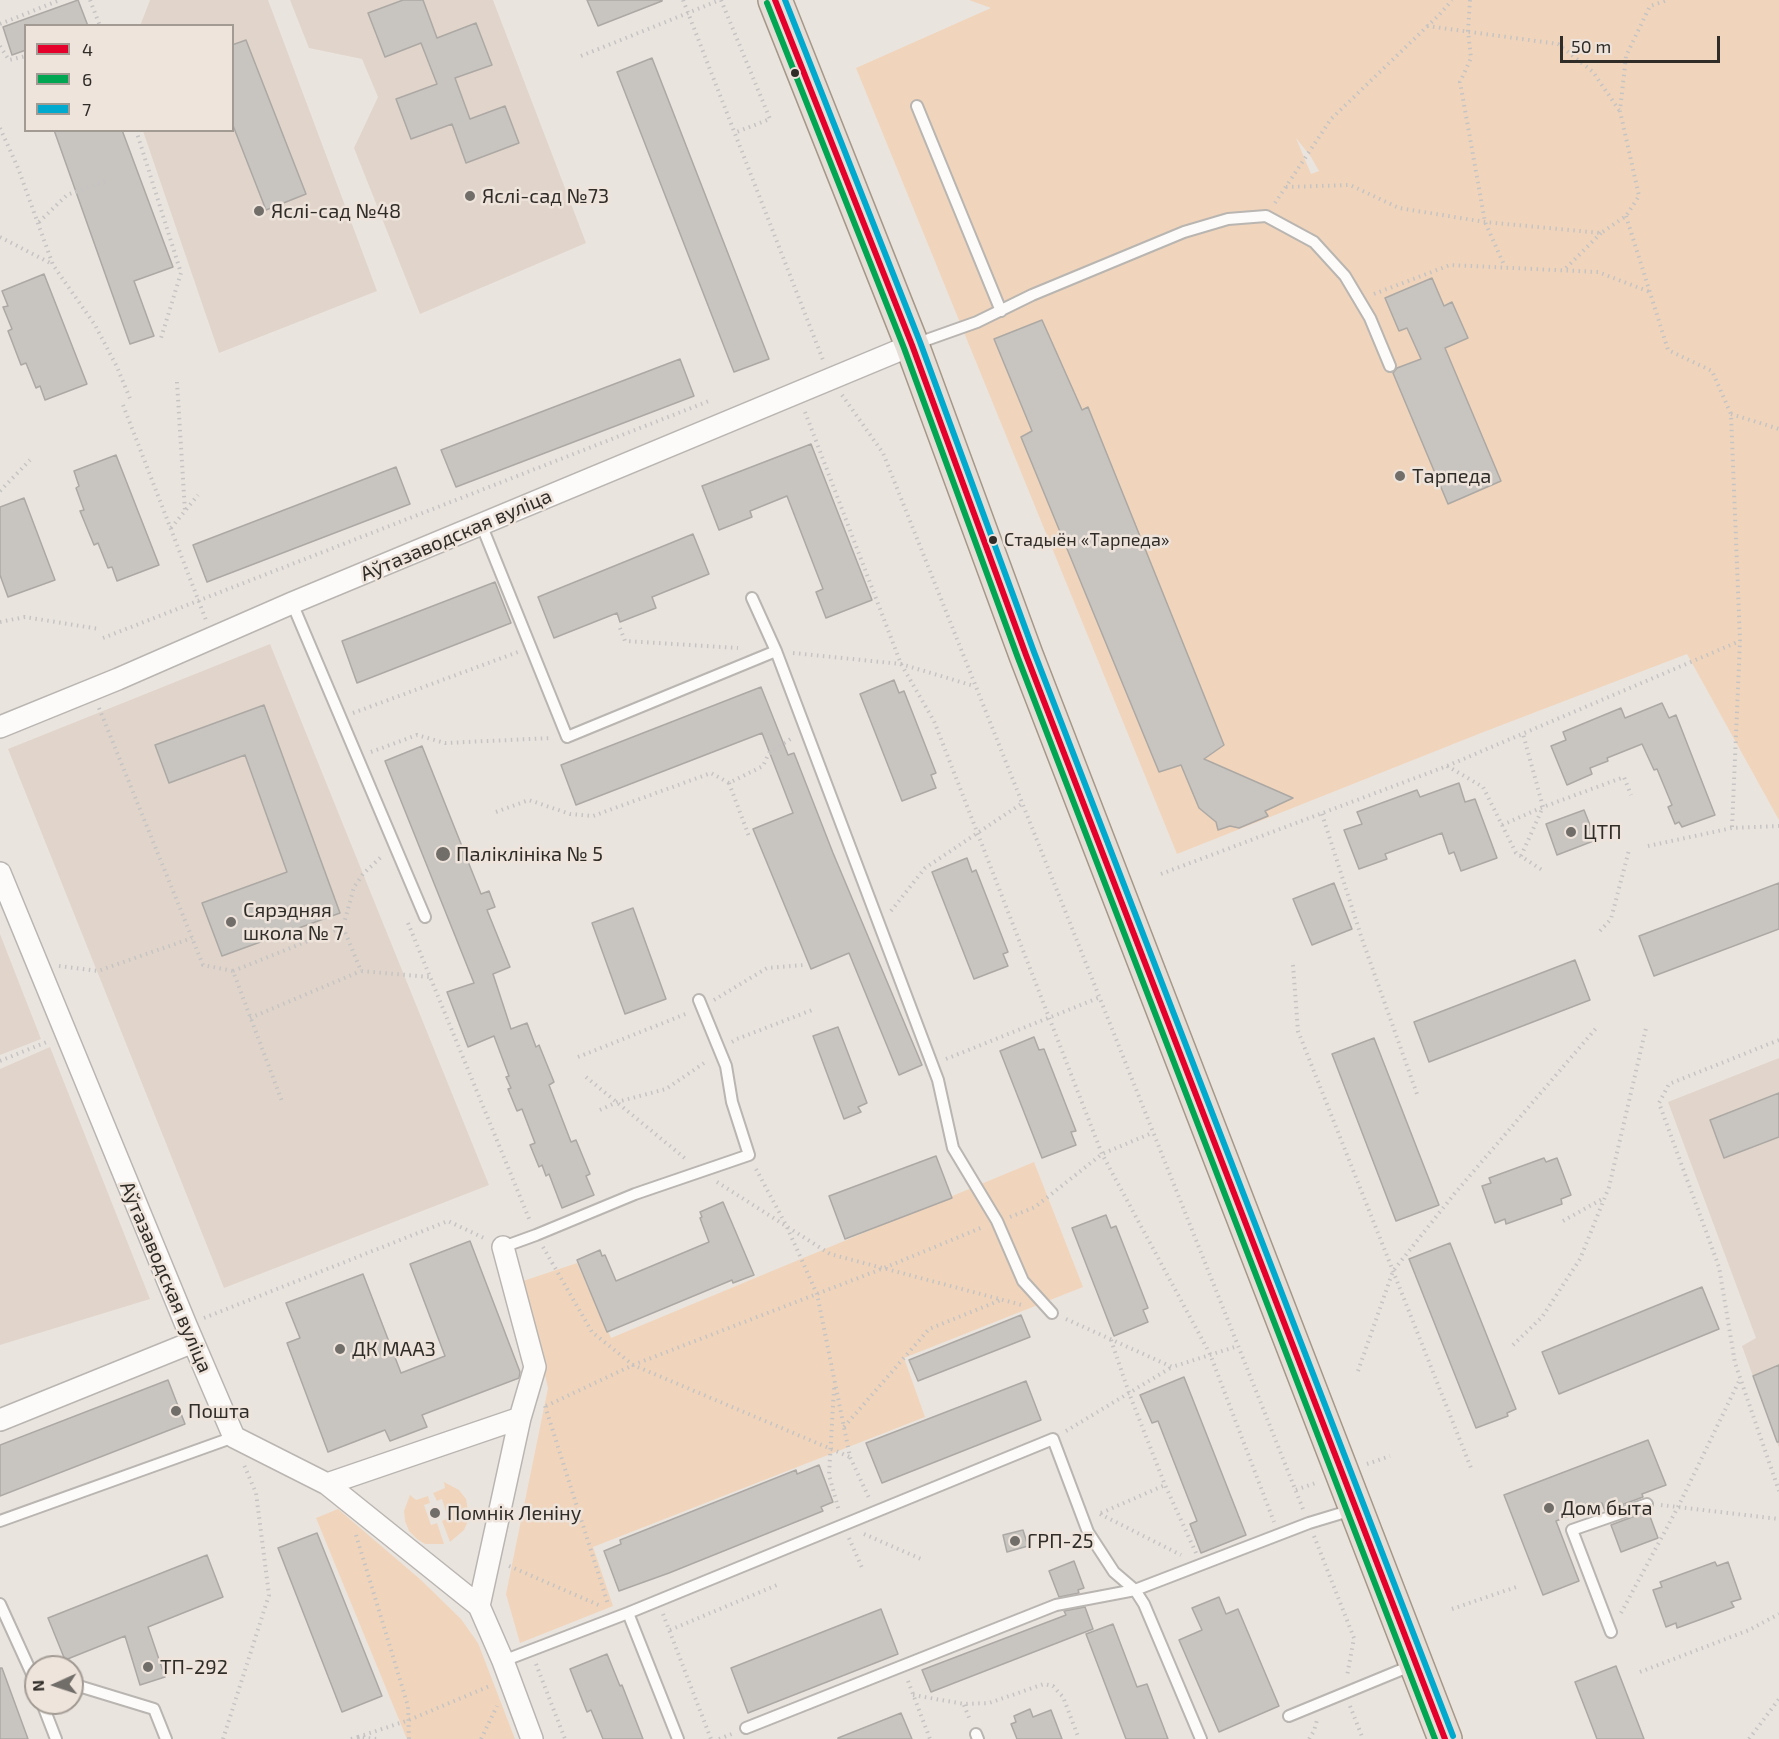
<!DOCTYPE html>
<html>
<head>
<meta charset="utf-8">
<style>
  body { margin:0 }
  #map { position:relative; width:1779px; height:1739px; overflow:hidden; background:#eae4df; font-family:"Exo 2",sans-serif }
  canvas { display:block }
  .legend { position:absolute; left:24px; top:24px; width:210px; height:108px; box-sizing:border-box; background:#eee4db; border:2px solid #a29b94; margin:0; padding:8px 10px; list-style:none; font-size:18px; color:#302d29 }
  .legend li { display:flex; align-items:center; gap:12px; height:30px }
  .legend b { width:30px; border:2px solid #a29b94 }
  .north { position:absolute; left:24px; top:1655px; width:60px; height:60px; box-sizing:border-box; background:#eee4db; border:2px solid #a29b94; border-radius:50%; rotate:267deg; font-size:16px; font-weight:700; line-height:24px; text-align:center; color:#302d29 }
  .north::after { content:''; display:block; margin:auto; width:21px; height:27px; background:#716d69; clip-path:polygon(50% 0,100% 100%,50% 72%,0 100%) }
  .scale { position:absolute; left:1560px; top:36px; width:160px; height:27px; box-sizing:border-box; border:3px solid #302d29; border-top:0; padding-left:8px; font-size:18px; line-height:21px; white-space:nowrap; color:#302d29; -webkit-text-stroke:4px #eee4db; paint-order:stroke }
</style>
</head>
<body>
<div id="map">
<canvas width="1779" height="1739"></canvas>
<ul class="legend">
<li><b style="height:8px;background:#e4002b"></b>4</li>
<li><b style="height:8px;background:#00a651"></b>6</li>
<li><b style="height:8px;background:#00a9ce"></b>7</li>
</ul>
<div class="north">N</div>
<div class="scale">50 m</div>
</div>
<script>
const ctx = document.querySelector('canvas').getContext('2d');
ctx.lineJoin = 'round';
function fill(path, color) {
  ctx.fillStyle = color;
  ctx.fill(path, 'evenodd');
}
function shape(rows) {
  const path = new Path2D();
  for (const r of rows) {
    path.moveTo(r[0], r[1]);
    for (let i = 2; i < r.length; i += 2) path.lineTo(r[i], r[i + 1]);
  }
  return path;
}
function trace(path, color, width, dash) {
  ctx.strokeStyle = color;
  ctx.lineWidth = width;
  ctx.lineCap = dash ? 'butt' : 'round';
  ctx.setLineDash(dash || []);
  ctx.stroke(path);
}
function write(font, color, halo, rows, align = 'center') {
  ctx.font = font + ' "Exo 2",sans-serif';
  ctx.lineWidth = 5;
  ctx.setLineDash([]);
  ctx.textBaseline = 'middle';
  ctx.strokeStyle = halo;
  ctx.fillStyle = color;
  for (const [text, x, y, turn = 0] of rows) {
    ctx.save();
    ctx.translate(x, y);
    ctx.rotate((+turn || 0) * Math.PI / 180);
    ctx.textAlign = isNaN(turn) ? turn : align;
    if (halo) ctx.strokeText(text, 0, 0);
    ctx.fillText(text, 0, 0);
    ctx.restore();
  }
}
const built = shape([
  [150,0,268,0,377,291,219,353,143,131,232,130,232,26,140,26],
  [290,0,493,0,586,243,420,314,354,148,378,97,362,59,309,48],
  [270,644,489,1185,224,1288,8,749],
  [0,934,41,1039,0,1055],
  [50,1047,150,1299,0,1345,0,1069],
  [1779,1058,1779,1448,1742,1346,1756,1338,1668,1102]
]);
const green = shape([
  [969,0,1779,0,1779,820,1687,654,1481,733,1177,854,856,68,991,8],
  [1296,138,1311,157,1319,171,1311,174],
  [1034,1162,1083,1287,904,1358,925,1417,593,1547,613,1606,520,1643,506,1594,548,1388,523,1281,577,1263,611,1338],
  [444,1482,459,1490,466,1499,468,1510,468,1521,464,1530,450,1542,442,1521,448,1518,442,1499,437,1501,433,1493,445,1488],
  [410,1495,416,1500,428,1496,430,1503,424,1505,431,1525,437,1523,444,1544,425,1544,417,1539,409,1531,405,1521,404,1511],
  [338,1509,421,1580,461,1619,478,1643,515,1739,407,1739,316,1518]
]);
const building = shape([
  [78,0,88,26,26,26,26,50,12,55,3,27,78,0],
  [403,0,423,0,437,38,476,23,492,65,455,78,470,119,505,106,519,143,466,163,452,124,411,139,396,99,437,84,421,43,385,57,368,13,403,0],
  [587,0,662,0,662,1,598,26,587,0],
  [246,40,306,194,266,210,232,123,232,45,246,40],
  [652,58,769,359,734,372,617,72,652,58],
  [54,130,122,130,173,267,134,281,154,336,130,344,54,130],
  [44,274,87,384,45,400,40,386,36,388,26,363,21,365,8,331,12,329,3,307,8,306,2,291,44,274],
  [1432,278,1444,306,1452,302,1468,338,1445,348,1501,481,1448,504,1393,373,1397,368,1421,359,1407,328,1399,331,1385,298,1432,278],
  [1042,320,1082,410,1088,407,1224,745,1204,759,1293,798,1265,811,1268,816,1239,828,1230,826,1218,830,1216,822,1199,808,1181,765,1159,772,1021,437,1032,431,994,339,1042,320],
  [680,359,694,396,456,487,441,450,680,359],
  [811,444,872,600,826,618,816,592,823,589,787,496,750,511,752,517,719,530,702,486,811,444],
  [116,455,159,565,117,581,112,567,108,568,98,543,94,545,80,511,84,510,76,488,79,486,74,471,116,455],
  [396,467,410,504,207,582,193,545,396,467],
  [24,498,55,580,8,597,0,575,0,507,24,498],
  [693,534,709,574,652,597,656,608,620,622,617,613,554,638,538,597,693,534],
  [495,582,511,623,357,683,342,641,495,582],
  [894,680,899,693,904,691,936,773,931,775,936,788,902,801,860,694,894,680],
  [761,687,788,755,794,753,833,853,922,1065,899,1075,849,953,811,969,753,829,793,813,762,733,576,805,561,765,761,687],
  [1662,703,1669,718,1676,715,1715,815,1682,827,1679,822,1675,824,1668,807,1672,805,1657,769,1654,770,1642,744,1607,758,1608,761,1590,768,1592,774,1567,785,1551,746,1566,740,1563,732,1621,708,1625,718,1662,703],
  [264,705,340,913,222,956,202,903,287,872,245,755,169,783,155,745,264,705],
  [422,746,481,894,489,891,495,907,487,910,510,967,493,974,511,1029,527,1023,536,1047,539,1045,554,1082,549,1085,571,1142,576,1140,590,1174,586,1176,594,1195,562,1208,549,1174,546,1176,542,1165,539,1167,530,1145,535,1143,522,1109,517,1111,508,1089,511,1088,506,1077,509,1076,494,1036,468,1047,447,992,474,983,385,761,422,746],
  [1459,783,1465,802,1475,799,1497,858,1461,871,1454,852,1449,854,1442,833,1385,854,1387,859,1359,869,1344,830,1362,824,1357,812,1417,790,1420,797,1459,783],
  [1584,810,1596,840,1557,855,1546,824,1584,810],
  [967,858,972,872,976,870,1008,952,1003,954,1008,966,974,979,932,872,967,858],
  [1334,883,1352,929,1312,945,1293,899,1334,883],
  [1779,883,1779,929,1654,976,1639,936,1779,883],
  [633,908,666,999,625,1014,592,923,633,908],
  [1575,960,1590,1000,1429,1062,1414,1022,1575,960],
  [838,1027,867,1103,858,1107,861,1112,844,1119,813,1036,838,1027],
  [1034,1037,1039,1050,1044,1049,1076,1131,1071,1132,1076,1145,1042,1158,1000,1051,1034,1037],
  [1374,1038,1439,1205,1396,1221,1332,1054,1374,1038],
  [1779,1093,1779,1137,1724,1158,1710,1120,1779,1093],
  [936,1156,952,1198,845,1239,829,1196,936,1156],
  [1544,1158,1546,1162,1557,1158,1571,1195,1561,1199,1562,1204,1506,1224,1505,1219,1495,1223,1482,1186,1491,1183,1489,1178,1544,1158],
  [723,1202,754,1275,733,1283,732,1280,607,1332,577,1260,600,1250,602,1256,605,1255,616,1281,709,1242,700,1218,702,1217,700,1212,723,1202],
  [1106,1215,1111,1228,1116,1226,1148,1308,1143,1310,1148,1322,1114,1336,1072,1228,1106,1215],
  [470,1241,520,1372,519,1378,422,1415,427,1427,390,1441,385,1430,328,1452,287,1343,300,1338,286,1303,363,1274,401,1373,445,1356,410,1264,470,1241],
  [1450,1243,1516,1409,1507,1413,1508,1416,1476,1428,1409,1259,1450,1243],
  [1702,1287,1719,1329,1559,1394,1542,1352,1702,1287],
  [1021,1315,1030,1337,918,1381,909,1360,1021,1315],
  [1779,1365,1779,1442,1777,1442,1753,1376,1779,1365],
  [1184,1377,1246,1535,1201,1553,1190,1524,1197,1521,1158,1421,1152,1423,1140,1395,1184,1377],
  [168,1380,185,1424,0,1496,0,1445,168,1380],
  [1026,1381,1041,1420,882,1483,866,1443,1026,1381],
  [1648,1440,1666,1485,1642,1494,1643,1497,1605,1511,1602,1503,1556,1521,1579,1581,1543,1595,1504,1495,1648,1440],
  [819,1465,833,1502,821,1507,823,1511,669,1573,619,1591,604,1551,621,1544,620,1540,796,1470,797,1474,819,1465],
  [1648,1511,1658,1538,1621,1552,1611,1525,1648,1511],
  [1023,1530,1028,1546,1007,1552,1003,1535,1023,1530],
  [317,1533,382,1696,342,1712,278,1548,317,1533],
  [207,1555,223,1597,148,1627,165,1677,140,1685,125,1636,65,1660,48,1618,207,1555],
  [1074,1561,1084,1588,1078,1590,1079,1593,1059,1597,1049,1571,1074,1561],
  [1715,1562,1717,1566,1728,1562,1741,1599,1731,1602,1734,1607,1699,1620,1677,1628,1676,1623,1666,1627,1653,1590,1662,1587,1660,1582,1715,1562],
  [1219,1597,1226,1614,1238,1609,1279,1706,1219,1732,1179,1640,1202,1630,1192,1608,1219,1597],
  [1085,1607,1093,1629,931,1692,922,1670,1066,1615,1064,1611,1085,1607],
  [881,1609,898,1654,748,1713,731,1668,881,1609],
  [1113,1624,1137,1687,1147,1684,1168,1739,1126,1739,1086,1634,1113,1624],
  [607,1654,620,1686,622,1685,643,1739,603,1739,591,1710,587,1712,570,1669,607,1654],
  [1616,1666,1644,1739,1597,1739,1575,1682,1616,1666],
  [0,1668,2,1668,28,1739,0,1739,0,1668],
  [1030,1709,1033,1717,1051,1710,1062,1739,1017,1739,1011,1724,1016,1722,1014,1716,1030,1709],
  [901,1713,912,1739,838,1739,838,1738,901,1713]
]);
const path = shape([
  [90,0,100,26],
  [683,0,823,360],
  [721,0,770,119,734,133],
  [1470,0,1468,31,1471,58,1460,82,1485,222,1505,267],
  [0,24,60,0],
  [1427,26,1558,44,1593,72,1619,110],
  [0,46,9,60,26,56],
  [581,56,720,0],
  [0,128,18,168,53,265,95,325,117,367,131,401],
  [136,130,181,273,161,338],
  [1286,187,1350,185,1399,208,1485,222,1601,233,1626,216,1639,196,1620,111,1626,56,1650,6,1667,0],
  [1275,203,1331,119,1439,15,1452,0],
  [1626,216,1668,350,1712,371,1731,414,1740,641,1732,828],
  [39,222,67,195,106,181],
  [0,237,52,264],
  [1566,268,1601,233],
  [1374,294,1450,265,1598,272,1650,292],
  [177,382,185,511],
  [842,395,883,453,1303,1509],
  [123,405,206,620],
  [805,412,901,664,934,721,1102,1154,1210,1354,1274,1522],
  [1731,414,1779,429],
  [0,491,30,460],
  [171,528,198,495],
  [0,622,25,617,99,629],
  [620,628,625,641,738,648],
  [103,638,709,401],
  [793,653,901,664,974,686],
  [99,708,203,965,233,971,283,1104],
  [353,713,518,652],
  [371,752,417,735,445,743,552,738],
  [1447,766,1483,787,1516,853,1542,870],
  [729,783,750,839],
  [496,812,529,800,570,814,593,816,711,773,729,783,763,766,769,753,792,738],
  [1322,814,1362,939,1417,1094],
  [1502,825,1543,807,1624,777,1631,795],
  [1648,846,1732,828,1779,826],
  [1521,856,1543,807,1523,734],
  [1161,874,1447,766,1740,641],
  [891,911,925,868,1021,804],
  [408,923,530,1221],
  [343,927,361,971,429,977],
  [1600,931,1611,919,1629,850],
  [1293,965,1298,1031,1471,1468],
  [59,966,98,971,192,938],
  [233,971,343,927,354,887,363,874,382,856],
  [714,1000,767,968,804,965],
  [250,1018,361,971],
  [1779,1040,1669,1084,1659,1103,1719,1267,1735,1363,1779,1491],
  [732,1042,737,1039,812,1010],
  [578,1057,688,1013],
  [946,1059,1098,998],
  [0,1061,49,1041],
  [586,1077,687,1160],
  [600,1110,617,1102,666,1089,707,1061],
  [756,1169,786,1225,817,1294,850,1457,870,1500],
  [717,1182,830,1254,1022,1305],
  [1010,1217,1035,1207,1102,1154,1152,1133],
  [1563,1221,1604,1198],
  [543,1247,592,1332,633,1365,850,1457],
  [204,1318,448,1221,486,1239],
  [1066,1319,1172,1367,1238,1346],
  [1111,1340,1129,1393,1165,1485,1196,1553],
  [1513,1345,1542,1317,1580,1259,1609,1187,1646,1028],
  [1358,1371,1393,1271,1455,1193,1598,1026],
  [834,1388,829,1475,839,1511],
  [545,1406,608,1604],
  [546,1406,633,1365,884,1268,983,1227],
  [844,1427,929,1329,1001,1300],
  [1066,1431,1172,1367],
  [1367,1464,1390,1456],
  [1296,1490,1318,1482],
  [1661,1505,1779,1519],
  [1101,1513,1165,1485],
  [1100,1514,1181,1555],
  [864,1534,921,1559],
  [356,1535,408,1706,409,1739],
  [1314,1536,1354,1638,1347,1676],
  [849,1538,863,1570],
  [509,1566,601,1606],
  [1452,1609,1519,1586],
  [1621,1613,1678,1507,1740,1379],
  [663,1614,711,1739],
  [670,1630,777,1585],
  [536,1664,565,1739],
  [1640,1672,1749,1630,1779,1614],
  [908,1681,930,1739],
  [913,1695,964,1704,989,1703,1044,1684,1053,1686,1063,1697,1079,1739],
  [964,1705,970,1720],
  [1350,1706,1363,1739],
  [358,1737,409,1720,492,1685],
  [223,1739,269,1595,256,1493,244,1465],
  [351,1739,358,1737,377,1739],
  [481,1739,497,1706],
  [719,1739,734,1733],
  [1309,1739,1314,1731,1317,1720],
  [1749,1739,1779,1699]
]);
const service = shape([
  [917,106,1001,311],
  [915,344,977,322,1032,295,1184,232,1228,219,1266,216,1314,242,1345,276,1370,318,1390,366],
  [481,524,567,737,776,651,938,1080,953,1148,997,1221,1023,1281,1052,1313],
  [752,598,776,651],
  [292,603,425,917],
  [503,1247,536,1235,635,1194,749,1155,732,1102,726,1066,699,1000],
  [0,1521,234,1437],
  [0,1604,31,1672,36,1674],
  [628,1613,678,1739],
  [1611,1632,1572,1530,1647,1504],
  [503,1661,628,1613,1053,1439,1088,1532,1114,1572,1135,1590,1309,1523,1352,1510],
  [31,1672,36,1686],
  [72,1684,154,1709,166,1739],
  [42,1703,56,1739],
  [1289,1716,1413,1665],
  [746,1728,1056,1605,1135,1590,1144,1604,1201,1739],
  [976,1734,978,1739]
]);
const minor = shape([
  [0,727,118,679,292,603,912,345],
  [0,873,186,1325,234,1437,327,1484,479,1606,503,1661,532,1739],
  [0,1420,193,1342],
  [327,1484,520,1418],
  [479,1606,520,1418,535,1367,503,1247]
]);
const primary = shape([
  [775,0,912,345,1026,655,1445,1739]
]);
const bus1 = shape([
  [775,0,912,345,1026,655,1445,1739]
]);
const bus2 = shape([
  [767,3,904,348,1018,658,1435,1739]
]);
const bus3 = shape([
  [785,0,920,342,1034,652,1453,1736]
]);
const markers = [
  [795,73,5,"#302d29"],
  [470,196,6,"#716d69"],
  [259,211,6,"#716d69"],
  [1400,476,6,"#716d69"],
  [993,540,5,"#302d29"],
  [1571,832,6,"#716d69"],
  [443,854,8,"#716d69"],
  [231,922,6,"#716d69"],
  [340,1349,6,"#716d69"],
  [176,1411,6,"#716d69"],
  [1549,1508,6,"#716d69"],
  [435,1513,6,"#716d69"],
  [1015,1541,6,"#716d69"],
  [148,1667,6,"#716d69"]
];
const busNames = [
  ["Стадыён «Тарпеда»",1004,540]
];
const poiNames = [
  ["Яслі-сад №73",482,196],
  ["Яслі-сад №48",271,211],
  ["Тарпеда",1412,476],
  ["ЦТП",1583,832],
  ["Паліклініка № 5",456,854],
  ["Сярэдняя",243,910],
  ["школа № 7",243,933],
  ["ДК МААЗ",352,1349],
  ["Пошта",188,1411],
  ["Дом быта",1561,1508],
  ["Помнік Леніну",447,1513],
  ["ГРП-25",1027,1541],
  ["ТП-292",160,1667]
];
const streetNames = [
  ["Аўтазаводская вуліца",456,535,-23],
  ["Аўтазаводская вуліца",166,1277,67]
];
fill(built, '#e1d5cb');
fill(green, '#f0d5bc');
fill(building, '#c8c4c0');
trace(building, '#aca8a4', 1.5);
trace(service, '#b9b5b1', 14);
trace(minor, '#b9b5b1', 24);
trace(primary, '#a59889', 36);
trace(path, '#c6c4c3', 4, [1.5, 4.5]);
trace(service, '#fcfbfa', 10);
trace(minor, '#fcfbfa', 21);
trace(primary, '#e5ded6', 33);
trace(bus1, '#e4002b', 6);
trace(bus2, '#00a651', 6);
trace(bus3, '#00a9ce', 6);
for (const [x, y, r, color] of markers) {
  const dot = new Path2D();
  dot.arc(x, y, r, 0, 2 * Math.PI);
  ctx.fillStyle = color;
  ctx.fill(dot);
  trace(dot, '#eee4db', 2);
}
write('18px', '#302d29', '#eee4db', busNames, 'left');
write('20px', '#302d29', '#eee4db', poiNames, 'left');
write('20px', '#302d29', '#eee4db', streetNames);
</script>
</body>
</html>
